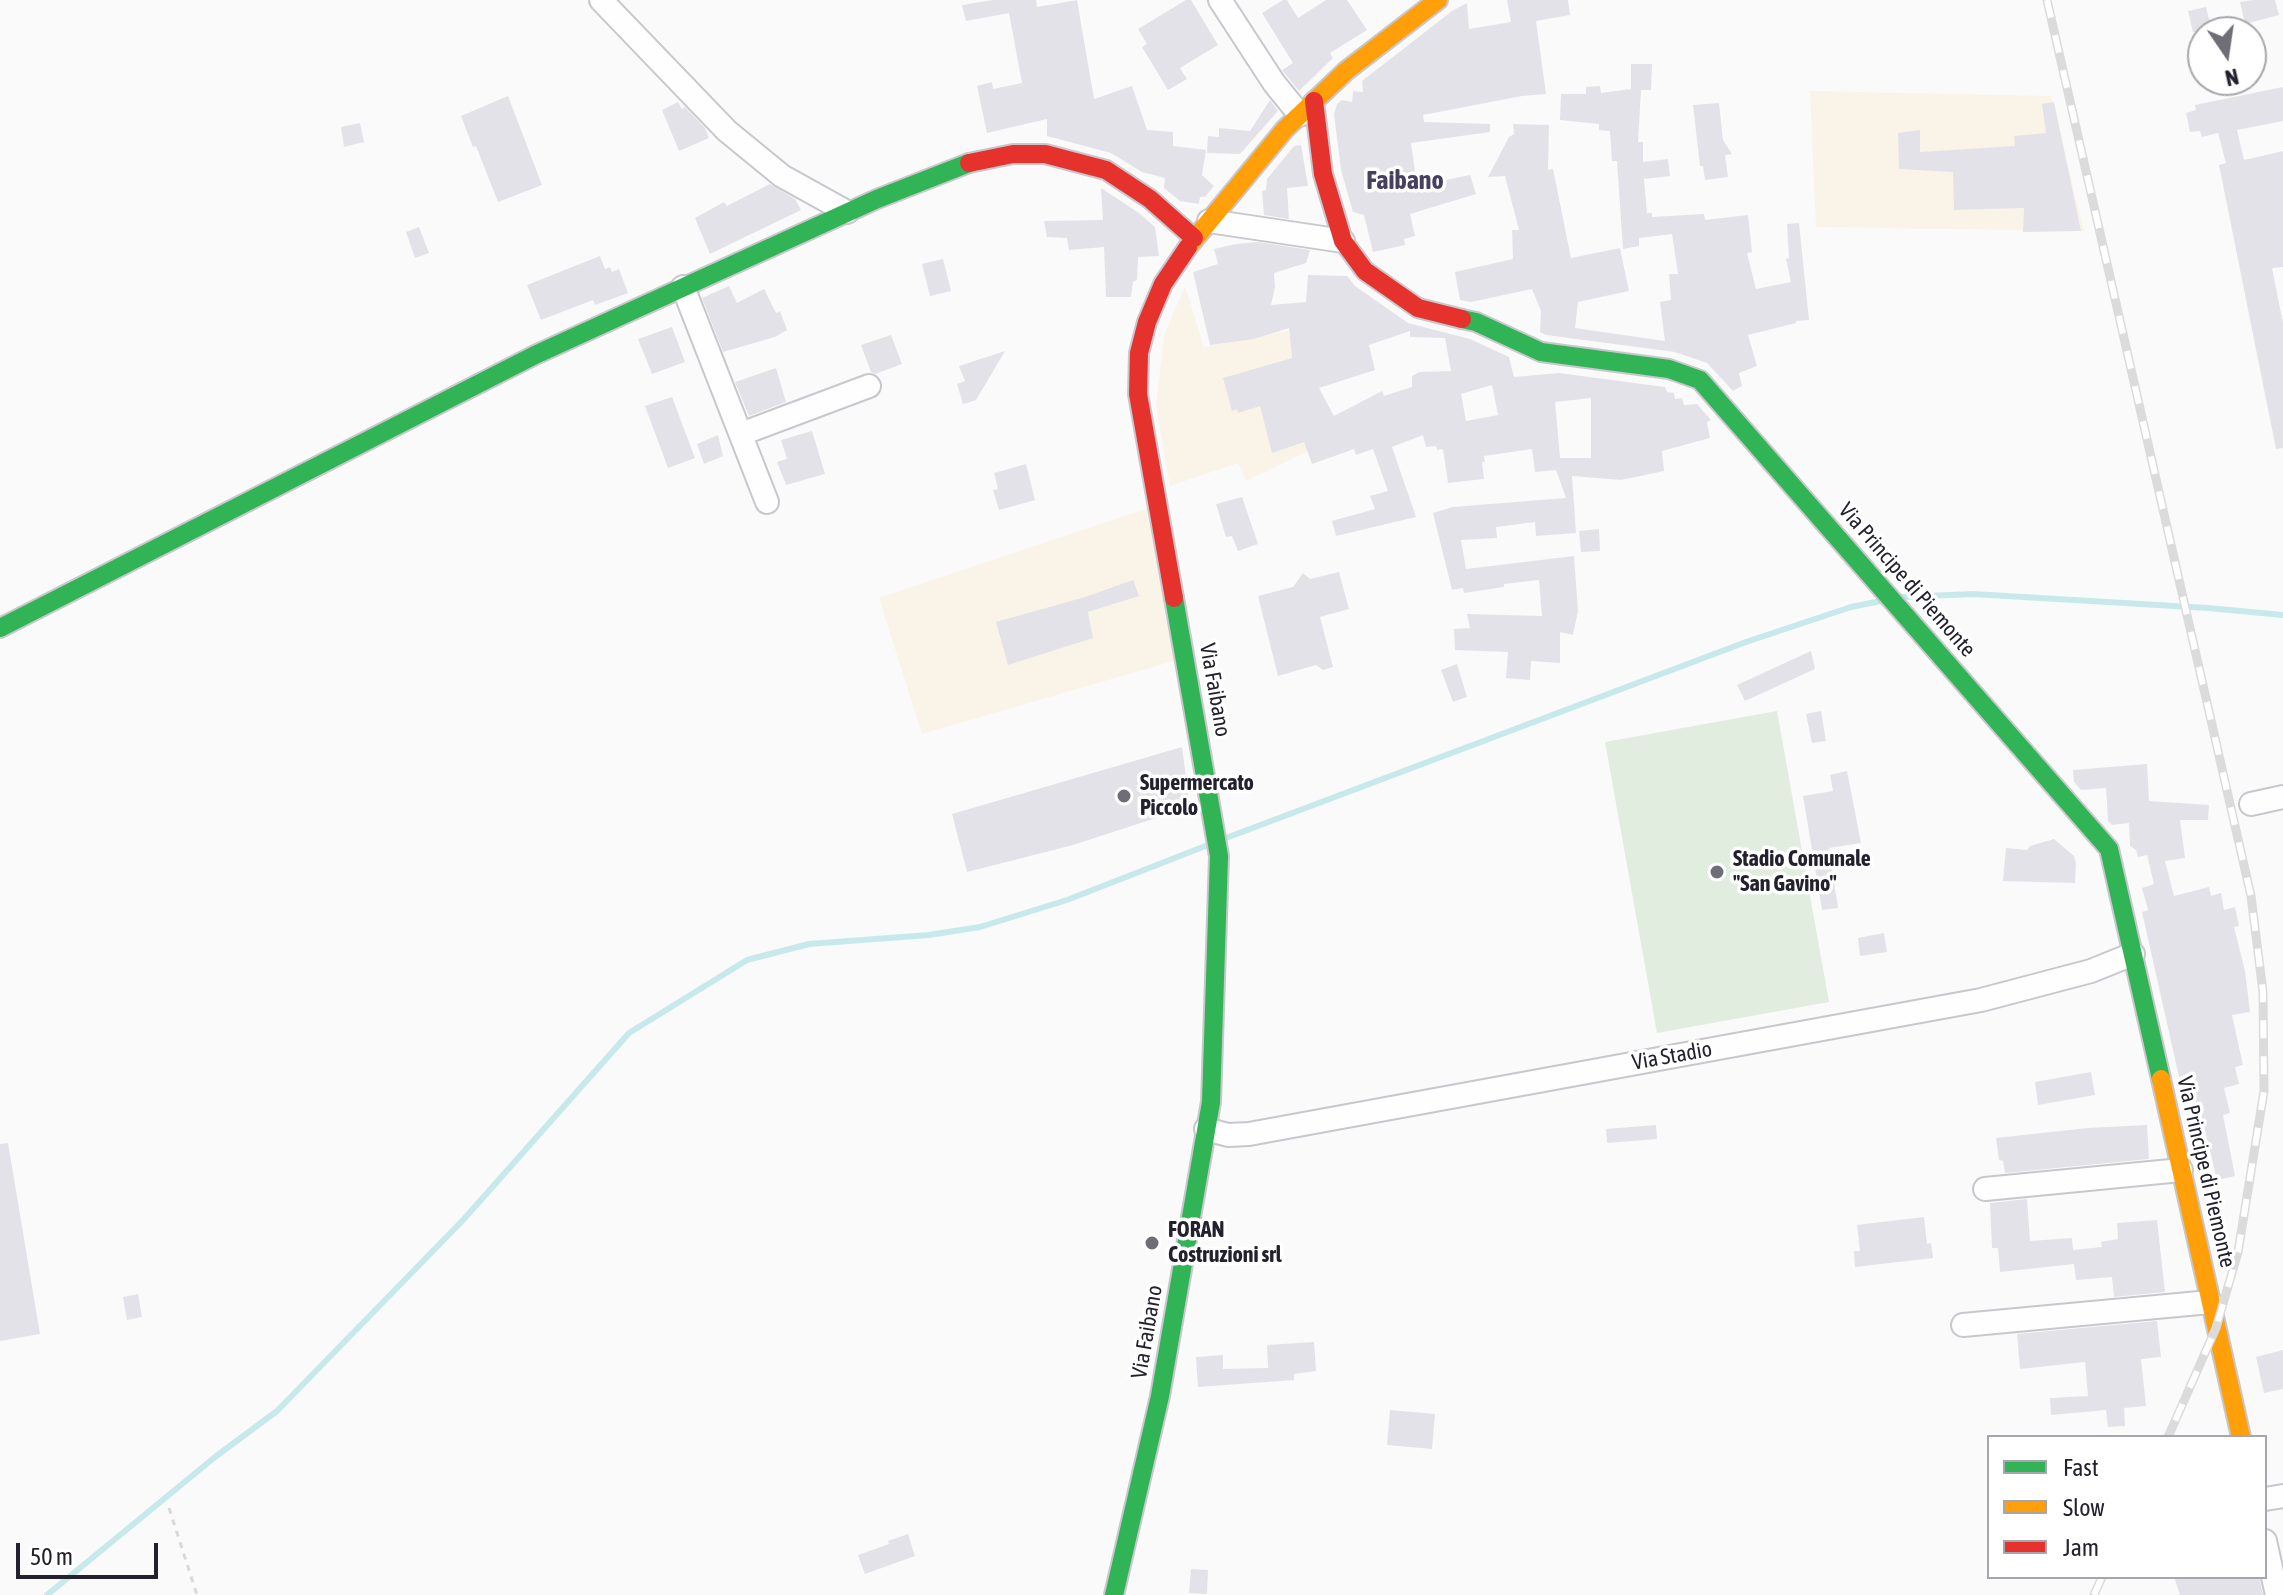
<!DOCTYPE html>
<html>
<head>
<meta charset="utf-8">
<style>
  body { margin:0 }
  #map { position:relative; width:2283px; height:1595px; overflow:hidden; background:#fafafa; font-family:"Asap Condensed",sans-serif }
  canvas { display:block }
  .legend { position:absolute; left:1987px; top:1435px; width:280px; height:144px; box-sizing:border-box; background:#fff; border:2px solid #a7a6ac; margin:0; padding:10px 14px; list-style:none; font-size:24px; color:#24212f }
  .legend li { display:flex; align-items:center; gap:16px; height:40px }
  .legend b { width:40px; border:2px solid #a7a6ac }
  .north { position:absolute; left:2187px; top:16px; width:80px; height:80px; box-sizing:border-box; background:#fff; border:2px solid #a7a6ac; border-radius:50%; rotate:167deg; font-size:22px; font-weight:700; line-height:32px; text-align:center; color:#24212f }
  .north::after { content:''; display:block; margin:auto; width:28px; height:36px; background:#6f6d76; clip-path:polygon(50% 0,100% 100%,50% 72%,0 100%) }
  .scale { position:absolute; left:16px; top:1543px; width:142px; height:36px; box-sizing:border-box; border:4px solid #24212f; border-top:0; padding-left:10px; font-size:24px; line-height:28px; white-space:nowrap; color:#24212f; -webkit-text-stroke:6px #fff; paint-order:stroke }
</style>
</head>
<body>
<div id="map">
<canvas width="2283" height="1595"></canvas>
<ul class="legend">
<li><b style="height:10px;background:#30b455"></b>Fast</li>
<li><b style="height:10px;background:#ff9f0a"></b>Slow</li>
<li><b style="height:10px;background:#e5322d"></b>Jam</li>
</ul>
<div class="north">N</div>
<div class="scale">50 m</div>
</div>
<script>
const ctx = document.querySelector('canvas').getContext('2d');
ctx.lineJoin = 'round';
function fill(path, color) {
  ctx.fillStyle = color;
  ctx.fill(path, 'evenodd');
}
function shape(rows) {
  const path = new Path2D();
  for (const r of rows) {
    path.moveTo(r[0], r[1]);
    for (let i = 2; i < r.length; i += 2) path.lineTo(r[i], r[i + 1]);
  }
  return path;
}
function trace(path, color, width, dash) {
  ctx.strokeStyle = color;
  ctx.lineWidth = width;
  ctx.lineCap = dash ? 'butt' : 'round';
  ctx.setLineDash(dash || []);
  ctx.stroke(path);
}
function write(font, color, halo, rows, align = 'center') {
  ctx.font = font + ' "Asap Condensed",sans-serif';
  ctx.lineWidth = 7;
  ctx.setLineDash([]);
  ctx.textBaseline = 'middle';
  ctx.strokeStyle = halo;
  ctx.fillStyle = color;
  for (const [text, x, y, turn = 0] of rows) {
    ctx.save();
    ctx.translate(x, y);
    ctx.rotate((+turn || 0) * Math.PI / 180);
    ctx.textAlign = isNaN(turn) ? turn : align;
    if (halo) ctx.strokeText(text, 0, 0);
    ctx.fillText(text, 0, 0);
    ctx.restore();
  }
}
const industrial = shape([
  [1810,91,2051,96,2084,231,1816,227],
  [1185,286,1204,347,1288,331,1325,443,1246,481,1238,463,1170,486,1156,405,1164,335],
  [1146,509,1177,660,922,734,879,598]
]);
const green = shape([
  [1777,711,1829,1002,1657,1033,1605,742]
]);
const stream = shape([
  [1903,597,1973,594,2208,608,2283,615],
  [1226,838,1746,642,1851,607,1881,601],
  [47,1595,215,1457,277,1411,464,1219,629,1033,747,960,809,944,929,935,980,927,1067,900,1208,845]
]);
const building = shape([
  [993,0,1036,0,1037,7,1077,0,1094,99,1132,86,1147,130,1173,132,1173,146,1206,150,1202,175,1214,186,1205,197,1200,197,1199,204,1180,201,1164,188,1165,178,1142,172,1111,153,1047,136,1047,119,987,133,977,86,992,82,993,89,1022,83,1009,13,966,21,962,5],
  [1186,0,1191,0,1218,45,1180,68,1187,79,1168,90,1142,47,1147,44,1138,29],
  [1283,0,1287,0,1298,18,1326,0,1347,0,1367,30,1330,53,1333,58,1299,91,1282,70,1293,63,1262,13],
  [1507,0,1568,0,1570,15,1536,21,1546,94,1522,96,1423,115,1424,122,1490,124,1490,132,1411,143,1417,186,1470,175,1476,194,1410,214,1415,236,1404,239,1405,245,1373,252,1364,215,1353,212,1341,170,1334,114,1337,104,1342,100,1352,102,1353,91,1363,92,1362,81,1452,11,1467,3,1469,29,1511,22],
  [2253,0,2275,0,2279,15,2245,24,2240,2],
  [2206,7,2212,32,2193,32,2188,11],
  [1631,64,1652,64,1651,90,1641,90,1638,142,1643,142,1643,162,1668,159,1670,176,1644,179,1647,213,1652,213,1652,217,1704,214,1705,220,1748,215,1752,252,1747,253,1756,289,1791,282,1786,259,1789,258,1787,224,1799,223,1809,320,1796,321,1796,323,1748,335,1757,366,1739,373,1742,386,1733,391,1707,363,1675,352,1546,335,1540,332,1541,311,1532,289,1471,302,1460,300,1455,272,1513,259,1512,230,1519,230,1505,176,1488,177,1509,137,1514,134,1513,124,1549,125,1548,170,1553,169,1571,258,1620,248,1629,291,1578,302,1575,328,1665,341,1660,302,1671,300,1669,274,1678,274,1672,234,1639,238,1639,246,1623,249,1617,161,1612,161,1610,131,1599,130,1599,124,1560,120,1561,94,1586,94,1586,87,1600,86,1601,93,1631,89],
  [2283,87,2283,121,2237,130,2244,160,2283,151,2283,267,2272,268,2283,323,2283,448,2276,449,2219,165,2226,163,2218,133,2202,137,2200,131,2190,132,2186,113,2196,110,2195,105],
  [508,96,542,185,498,202,476,146,473,147,461,116],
  [1270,100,1278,111,1240,154,1207,153,1208,136,1219,137,1219,128,1250,131],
  [678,102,682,109,685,107,705,128,709,138,679,151,662,110],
  [2054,102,2081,231,2023,232,2024,208,1954,210,1953,172,1899,169,1898,133,1920,130,1920,152,2015,146,2014,136,2046,133,2042,104],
  [1719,103,1723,140,1732,154,1725,155,1728,177,1705,180,1703,166,1700,166,1693,105],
  [360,123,364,142,344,147,341,127],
  [1301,145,1308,186,1287,188,1289,219,1264,215,1262,191,1266,190,1267,179,1294,146],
  [770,184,795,199,801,210,710,254,695,218,724,202,727,206],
  [1101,188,1139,213,1155,227,1159,256,1138,257,1137,280,1133,282,1131,297,1106,297,1104,247,1069,250,1067,238,1047,237,1044,221,1103,220],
  [419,227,429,253,415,258,406,232],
  [1258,242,1310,250,1306,263,1274,273,1275,287,1271,305,1306,302,1308,275,1347,276,1355,286,1408,323,1470,339,1509,357,1514,377,1559,373,1665,387,1667,392,1674,393,1675,399,1682,398,1684,405,1697,404,1711,420,1707,422,1710,438,1662,451,1664,471,1621,480,1572,476,1576,533,1536,536,1535,522,1496,527,1497,538,1461,540,1466,569,1574,556,1578,611,1573,635,1560,632,1560,663,1531,661,1530,680,1506,678,1508,652,1455,650,1454,629,1470,628,1467,614,1542,616,1539,580,1504,584,1504,587,1464,593,1463,588,1452,590,1433,513,1453,507,1566,498,1556,470,1535,472,1532,449,1484,456,1485,462,1482,462,1484,479,1448,483,1443,449,1437,450,1436,446,1426,447,1423,435,1392,447,1416,517,1336,536,1332,521,1375,509,1370,496,1388,491,1373,449,1356,455,1354,449,1312,464,1304,442,1272,453,1260,406,1238,413,1237,409,1232,411,1223,378,1292,358,1289,328,1254,339,1210,345,1193,272,1218,264,1214,249,1236,244],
  [1410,331,1410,337,1445,338,1451,371,1419,372,1412,376,1412,387,1384,396,1382,391,1334,416,1319,388,1375,370,1369,345],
  [1492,385,1498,415,1466,421,1461,394],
  [1591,398,1591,458,1560,458,1555,402],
  [600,256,605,269,610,267,612,272,619,269,628,293,595,305,593,300,541,320,527,285],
  [943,259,951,291,930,296,922,264],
  [729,286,737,303,764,289,776,313,780,311,787,330,775,337,723,352,702,298],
  [672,327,685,362,652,374,638,339],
  [891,335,902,364,875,374,871,372,861,345],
  [1005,351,976,400,963,404,957,384,965,381,959,366],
  [776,368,786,402,749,416,735,382],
  [672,397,695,458,668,468,645,406],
  [812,431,825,474,786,485,777,462,787,459,781,440],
  [718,435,723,456,704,464,697,444],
  [1026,464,1035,500,999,510,993,490,998,489,994,473],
  [1242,497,1258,544,1238,551,1232,536,1226,537,1216,504],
  [1599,529,1600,551,1581,552,1579,531],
  [1339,572,1349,609,1320,617,1333,667,1323,670,1316,665,1278,676,1258,596,1293,587,1303,573,1310,579],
  [1133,580,1139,596,1088,612,1093,638,1008,665,996,622,1085,597],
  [1811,651,1815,669,1745,701,1737,685],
  [1457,664,1467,697,1453,702,1441,670],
  [1821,711,1826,741,1812,743,1806,714],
  [1182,747,1190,807,1073,845,967,872,952,814],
  [2147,764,2149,801,2209,805,2208,820,2180,820,2185,858,2165,861,2174,896,2209,887,2211,896,2221,893,2224,910,2235,907,2239,926,2234,927,2245,971,2250,1012,2232,1015,2243,1065,2235,1067,2239,1084,2224,1088,2230,1113,2223,1115,2235,1176,2217,1180,2200,1109,2196,1110,2188,1075,2179,1077,2142,912,2148,910,2142,888,2154,884,2147,855,2138,857,2136,850,2130,846,2129,823,2112,825,2108,821,2106,788,2081,790,2074,782,2073,770],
  [1847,771,1861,843,1829,848,1838,908,1822,910,1803,796,1833,791,1830,775],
  [2054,839,2074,856,2076,864,2075,883,2003,881,2006,848,2027,850,2030,846],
  [1884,933,1887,952,1860,956,1858,938],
  [2091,1072,2095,1095,2038,1105,2035,1082],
  [1656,1125,1657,1139,1607,1143,1606,1129],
  [2147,1125,2149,1159,2005,1173,2003,1161,1999,1160,1996,1138,2088,1128],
  [8,1143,40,1334,0,1341,0,1144],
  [2027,1199,2030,1241,2072,1238,2073,1250,2102,1247,2101,1242,2118,1239,2117,1223,2157,1220,2165,1292,2114,1297,2112,1277,2076,1280,2074,1264,2000,1272,1998,1248,1992,1248,1990,1203],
  [1924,1217,1927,1244,1931,1243,1933,1258,1855,1267,1854,1251,1860,1251,1857,1225],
  [138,1294,142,1317,127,1320,123,1297],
  [2157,1321,2161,1357,2141,1359,2146,1406,2124,1408,2125,1426,2108,1427,2106,1410,2051,1415,2050,1398,2088,1396,2085,1362,2020,1369,2017,1334],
  [1314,1342,1316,1371,1294,1374,1294,1380,1198,1387,1196,1357,1223,1355,1223,1369,1268,1368,1267,1345],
  [2283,1350,2283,1389,2264,1393,2256,1357],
  [1390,1410,1435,1414,1432,1449,1387,1445],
  [908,1534,915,1556,865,1574,858,1555,889,1544,888,1541],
  [1191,1569,1208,1570,1207,1594,1189,1593],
  [2174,1577,2259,1577,2263,1595,2180,1595]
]);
const path = shape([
  [169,1508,197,1595]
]);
const street = shape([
  [601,0,727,131,782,176,847,212],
  [1220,0,1274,83,1300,115],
  [1209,221,1343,241],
  [683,287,767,502],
  [741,434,869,386],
  [2251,804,2283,797],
  [1206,1129,1228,1135,1249,1134,1981,1000,2091,971,2133,954],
  [1985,1189,2181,1170],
  [1963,1325,2210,1302],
  [2265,1499,2283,1496],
  [2265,1541,2277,1595]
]);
const fast = shape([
  [1462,319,1476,322,1541,352,1669,369,1700,380,2109,849,2161,1079],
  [0,628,535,355,877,199,969,163],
  [1114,1595,1160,1396,1211,1102,1219,856,1174,598]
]);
const slow = shape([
  [1188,247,1285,129,1346,71,1438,0],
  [2161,1079,2241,1437]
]);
const jam = shape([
  [1314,101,1323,174,1343,241,1365,271,1418,308,1462,319],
  [969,163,1013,154,1045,154,1106,170,1150,199,1194,238],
  [1174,598,1138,394,1139,353,1147,322,1163,284,1188,247]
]);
const rail = shape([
  [2047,0,2251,896,2263,992,2264,1091,2238,1252,2216,1328,2168,1437],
  [2094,1595,2102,1577]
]);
const markers = [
  [1124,796,8,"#6f6d76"],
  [1717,872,8,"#6f6d76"],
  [1152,1243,8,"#6f6d76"]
];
const streetNames = [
  ["Via Principe di Piemonte",1907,580,49],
  ["Via Faibano",1215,690,80],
  ["Via Stadio",1672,1056,-10],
  ["Via Principe di Piemonte",2206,1172,77],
  ["Via Faibano",1147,1332,-80]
];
const poiNames = [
  ["Supermercato",1140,783],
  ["Piccolo",1140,808],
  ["Stadio Comunale",1733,859],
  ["\"San Gavino\"",1733,884],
  ["FORAN",1168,1230],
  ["Costruzioni srl",1168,1255]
];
const quarterNames = [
  ["Faibano",1405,181]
];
fill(industrial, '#faf4e8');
fill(green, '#e1edde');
trace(stream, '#c8e9eb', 6);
fill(building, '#e4e2e9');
trace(street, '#c8c7cd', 26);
trace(fast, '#c8c7cd', 22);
trace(slow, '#c8c7cd', 22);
trace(jam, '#c8c7cd', 22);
trace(path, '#d9d9da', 3, [6, 6]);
trace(street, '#fefefe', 22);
trace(fast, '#30b455', 18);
trace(slow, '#ff9f0a', 18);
trace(jam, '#e5322d', 18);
trace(rail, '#dbdbdc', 9);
trace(rail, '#fff', 6, [18]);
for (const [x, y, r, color] of markers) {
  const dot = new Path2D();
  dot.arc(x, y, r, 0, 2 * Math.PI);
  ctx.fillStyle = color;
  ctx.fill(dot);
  trace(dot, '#fff', 3);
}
write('22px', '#24212f', '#fff', streetNames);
write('bold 22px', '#24212f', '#fff', poiNames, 'left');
write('bold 26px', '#47405d', '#fff', quarterNames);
</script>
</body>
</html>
